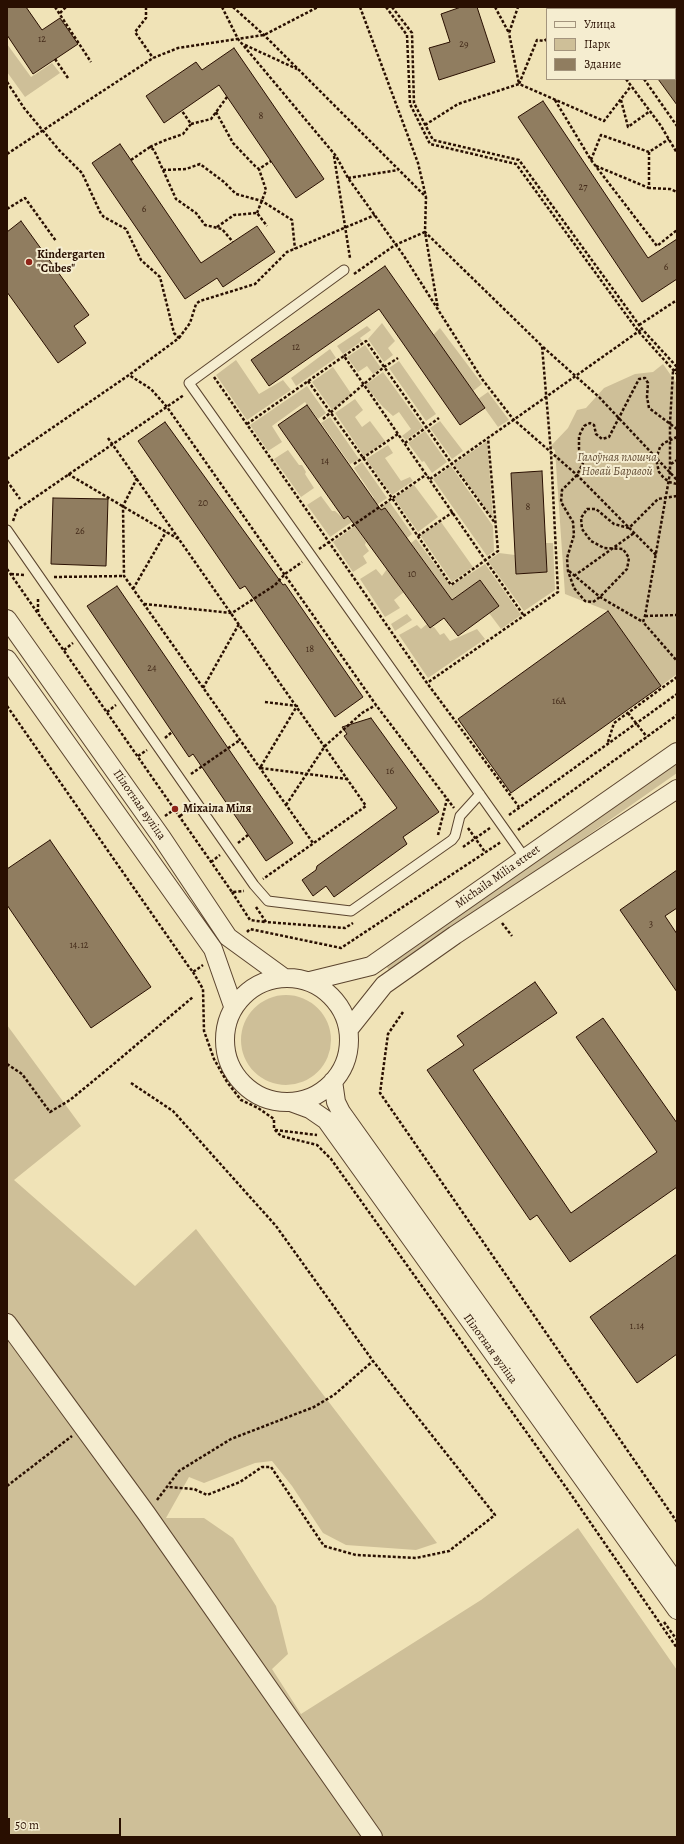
<!DOCTYPE html>
<html>
<head>
<meta charset="utf-8">
<style>
  body { margin:0 }
  #map { position:relative; width:684px; height:1844px; overflow:hidden; background:#f0e3b7; font-family:Alegreya,serif }
  canvas { display:block }
  .frame { position:absolute; inset:0; border:8px solid #290f01; pointer-events:none }
  .legend { position:absolute; left:546px; top:8px; width:130px; height:72px; box-sizing:border-box; background:#f5edd0; border:1px solid #a3947d; margin:0; padding:5px 7px; list-style:none; font-size:12px; color:#290f01 }
  .legend li { display:flex; align-items:center; gap:8px; height:20px }
  .legend b { width:20px; border:1px solid #a3947d }
  .scale { position:absolute; left:8px; top:1818px; width:113px; height:18px; box-sizing:border-box; border:2px solid #290f01; border-top:0; padding-left:5px; font-size:12px; line-height:14px; white-space:nowrap; color:#290f01; -webkit-text-stroke:3px #f5edd0; paint-order:stroke }
</style>
</head>
<body>
<div id="map">
<canvas width="684" height="1844"></canvas>
<div class="frame"></div>
<ul class="legend">
<li><b style="height:5px;background:#f5edd0"></b>Улица</li>
<li><b style="height:11px;background:#cebf98"></b>Парк</li>
<li><b style="height:11px;background:#907d60"></b>Здание</li>
</ul>
<div class="scale">50 m</div>
</div>
<script>
const ctx = document.querySelector('canvas').getContext('2d');
ctx.lineJoin = 'round';
function fill(path, color) {
  ctx.fillStyle = color;
  ctx.fill(path, 'evenodd');
}
function shape(rows) {
  const path = new Path2D();
  for (const r of rows) {
    if (r.length === 3) {
      path.moveTo(r[0] + r[2], r[1]);
      path.arc(r[0], r[1], r[2], 0, 2 * Math.PI);
      continue;
    }
    path.moveTo(r[0], r[1]);
    for (let i = 2; i < r.length; i += 2) path.lineTo(r[i], r[i + 1]);
  }
  return path;
}
function trace(path, color, width, dash) {
  ctx.strokeStyle = color;
  ctx.lineWidth = width;
  ctx.lineCap = dash ? 'butt' : 'round';
  ctx.setLineDash(dash || []);
  ctx.stroke(path);
}
function write(font, color, halo, rows, align = 'center') {
  ctx.font = font + ' Alegreya,serif';
  ctx.lineWidth = 4;
  ctx.setLineDash([]);
  ctx.textBaseline = 'middle';
  ctx.strokeStyle = halo;
  ctx.fillStyle = color;
  for (const [text, x, y, turn = 0] of rows) {
    ctx.save();
    ctx.translate(x, y);
    ctx.rotate((+turn || 0) * Math.PI / 180);
    ctx.textAlign = isNaN(turn) ? turn : align;
    if (halo) ctx.strokeText(text, 0, 0);
    ctx.fillText(text, 0, 0);
    ctx.restore();
  }
}
const green = shape([
  [7,44,31,77,52,63,60,73,25,97,7,72],
  [382,323,395,341,388,348,393,355,384,362,368,339],
  [367,326,371,330,360,338,362,341,343,354,337,346],
  [440,328,482,384,473,391,433,335],
  [365,345,381,368,373,374,367,366,358,372,347,357],
  [330,349,336,358,296,386,291,378],
  [236,360,259,394,283,380,291,390,247,420,216,375],
  [399,361,436,414,426,421,389,368],
  [663,364,677,384,677,674,661,686,608,611,565,594,555,450,550,447,568,428,577,410,586,408,604,388,635,374,653,372],
  [333,367,352,395,332,410,312,382],
  [383,372,423,427,406,440,402,436,411,429,399,412,393,416,383,407,365,385],
  [307,386,326,413,318,419,305,402,272,426,282,442,268,451,250,425],
  [488,392,509,420,498,427,478,399],
  [355,399,363,410,355,417,362,427,370,421,385,441,364,456,335,413],
  [330,417,359,459,350,464,321,423],
  [440,421,463,451,452,459,430,428],
  [425,431,447,462,432,473,424,461,422,462,408,443],
  [487,441,493,519,454,464],
  [388,445,393,453,385,458,401,481,410,477,413,481,392,495,366,459],
  [288,450,299,465,302,465,306,472,305,474,314,488,301,497,274,459],
  [362,462,387,498,330,537,307,505,321,496,332,511,335,511,344,519,374,498,354,468],
  [451,466,493,526,494,551,487,556,433,479],
  [414,485,438,517,418,532,394,498],
  [389,501,412,534,407,538,385,508,357,529,366,542,365,545,369,551,363,556,367,563,353,572,333,542],
  [441,522,473,567,452,582,420,535],
  [416,539,451,586,485,564,521,615,501,629,489,613,499,606,480,580,452,600,411,543],
  [546,543,553,543,555,590,524,611,488,561,499,553,515,555,516,574,547,572],
  [376,569,382,576,387,569,404,592,394,600,400,608,385,617,360,579],
  [407,614,412,620,395,631,391,624],
  [427,624,430,628,434,627,440,635,444,633,450,641,477,629,485,639,428,678,399,635,417,625,421,629],
  [677,758,677,773,391,973,384,963],
  [286,1040,45],
  [7,1025,81,1126,14,1180,135,1286,196,1229,437,1543,416,1550,346,1545,323,1533,292,1486,272,1461,255,1463,204,1483,189,1477,166,1518,204,1518,233,1538,276,1606,288,1654,272,1669,301,1714,481,1600,578,1528,677,1670,677,1837,7,1837]
]);
const building = shape([
  [7,7,26,7,42,30,60,18,78,44,33,74,7,35,7,7],
  [461,7,477,7,495,62,439,80,429,48,450,42,441,14,461,7],
  [234,48,324,179,296,198,219,85,164,123,146,96,196,62,202,70,234,48],
  [658,79,677,79,677,105,658,79],
  [543,101,648,258,677,239,677,279,642,302,518,117,543,101],
  [120,144,201,263,257,226,275,252,223,287,217,278,185,299,92,163,120,144],
  [21,221,89,315,74,326,86,343,58,363,7,292,7,232,21,221],
  [385,266,485,408,460,425,379,309,269,386,251,360,385,266],
  [307,405,381,510,385,508,452,600,480,580,499,606,458,636,444,618,430,628,348,516,344,519,278,425,307,405],
  [165,422,283,585,285,584,363,697,335,717,245,586,240,589,138,441,165,422],
  [542,471,547,572,516,574,511,473,542,471],
  [53,498,108,499,106,566,51,564,53,498],
  [117,586,293,843,266,861,193,754,189,757,87,606,117,586],
  [608,611,661,686,511,793,458,719,608,611],
  [371,718,439,812,403,837,407,844,334,897,326,886,313,896,302,880,316,870,317,866,397,808,344,736,347,734,342,727,371,718],
  [50,840,151,987,91,1028,7,905,7,869,50,840],
  [677,870,677,908,665,916,677,934,677,992,620,910,677,870],
  [535,982,557,1013,473,1070,571,1213,657,1152,576,1037,603,1018,677,1123,677,1187,570,1262,537,1215,530,1220,427,1070,464,1045,457,1036,535,982],
  [677,1254,677,1354,637,1383,590,1317,677,1254]
]);
const path = shape([
  [55,7,91,62],
  [146,7,146,18,135,32,153,58],
  [222,7,238,39,336,156,348,178,404,256,482,379,513,419,577,475,656,555],
  [233,7,264,35,426,197,425,232,542,346,551,453,558,592,427,683],
  [360,7,418,163,426,197],
  [386,7,407,35,410,104,430,144,516,164,638,331,677,374],
  [392,7,412,33,414,103,433,140,519,160,642,329,677,367],
  [495,7,509,33,518,7],
  [574,7,575,9],
  [592,7,594,9],
  [655,7,656,9],
  [60,13,66,7],
  [675,19,677,19],
  [675,35,677,38],
  [547,39,544,41,537,40,519,84,604,121,631,86],
  [245,45,297,69],
  [55,59,68,78],
  [626,79,661,126,677,153],
  [644,79,677,126],
  [7,82,24,108,59,150,82,173,101,214,104,217,126,229,141,260,160,277,174,333,179,338,129,375],
  [555,100,591,160,601,135,649,152,669,139],
  [621,100,628,127,650,111],
  [216,112,233,143,255,166,259,169,271,161],
  [191,124,211,119,227,97],
  [425,125,458,104,519,84,509,33],
  [150,147,163,141,183,134,191,124,182,111],
  [649,152,649,188,670,189,677,192],
  [7,154,153,58,178,48,264,35,318,7],
  [334,156,350,258],
  [131,160,147,149,150,147,154,150,176,199,196,213,205,225,222,229,233,242],
  [591,160,657,246,677,230],
  [596,166,649,188],
  [163,170,186,169,200,164,224,182,236,194,262,201,292,220,295,249],
  [348,178,398,170],
  [7,209,25,198,56,241],
  [257,213,266,190,259,169],
  [217,227,234,215,257,213,267,226],
  [354,274,395,245,425,232,438,309],
  [639,325,677,300],
  [179,338,190,323,196,304,200,301,255,284,287,252,375,215],
  [543,347,599,397,677,480],
  [344,356,366,341,452,464,495,523],
  [677,369,673,371,670,423,670,473,645,616,643,622,677,661],
  [214,377,427,683,519,807],
  [308,381,392,498,451,585,498,551,488,438],
  [323,419,384,367,398,358],
  [247,424,344,356,524,616],
  [677,429,649,408,647,397,648,383,645,378,639,379,609,437,602,439,596,434,594,425,590,423,584,426,579,436,579,449,583,463,577,475,562,490,561,502,573,522,574,535,567,558,568,571,574,588,585,601,593,602,600,597,627,569,629,558,623,549,604,548,591,541,582,529,581,518,587,509,596,509,614,524,629,528,658,499,677,496],
  [677,437,664,443,660,447,656,459,659,472,663,477,669,482,677,484],
  [108,438,366,806,263,879],
  [405,443,439,418],
  [7,459,129,375,151,389,167,407,376,705,454,808],
  [354,464,398,434],
  [671,464,677,460],
  [68,474,180,540],
  [137,478,123,506,124,576,313,843],
  [430,479,642,329],
  [7,481,20,499],
  [13,521,17,510,184,395],
  [418,536,453,512],
  [319,549,427,474],
  [7,569,232,892,244,891],
  [569,571,600,597,643,622],
  [11,574,24,575],
  [574,576,634,533],
  [54,577,124,576],
  [133,589,166,532],
  [144,604,232,613,275,585,285,574,302,562],
  [38,612,38,597],
  [645,616,677,615],
  [64,650,73,643],
  [203,688,239,624],
  [265,702,297,706,260,768,347,779],
  [7,706,189,967,193,972,203,965],
  [107,712,116,705],
  [628,713,647,737],
  [165,738,172,732],
  [608,742,614,723,677,677],
  [138,756,147,750],
  [191,774,240,740],
  [286,805,325,746,362,713,376,705],
  [509,815,677,694],
  [165,816,175,809],
  [180,816,188,810],
  [468,828,485,852],
  [518,830,677,715],
  [438,835,447,799],
  [238,843,248,835],
  [463,847,490,828],
  [211,862,220,855],
  [232,892,250,920,265,922],
  [256,907,266,922,345,928,353,923],
  [502,923,512,936],
  [247,932,250,929,341,948,501,842],
  [193,972,203,989,204,1031,214,1059,227,1082,241,1100,258,1108,274,1119,274,1129,281,1136,317,1145,331,1159,570,1493,677,1648],
  [403,1012,388,1034,380,1093,677,1522],
  [7,1064,22,1074,50,1112,70,1100,109,1068,193,997],
  [131,1083,173,1111,276,1226,373,1361,495,1515,449,1551,416,1558,356,1555,324,1546,271,1467,262,1467,240,1482,207,1495,194,1489,168,1487],
  [275,1130,317,1135],
  [7,1486,72,1436],
  [157,1500,179,1471,231,1439,314,1407,334,1395,373,1361],
  [664,1622,677,1640]
]);
const service = shape([
  [344,270,189,383,525,858],
  [7,530,254,885,268,901,351,911,452,840,455,836,460,816,480,794]
]);
const minor = shape([
  [7,619,162,838,228,937,283,977],
  [7,659,213,949,233,1006],
  [287,1040,62],
  [310,981,371,966,677,752],
  [349,1029,384,985,455,935,677,789],
  [333,1081,336,1102,341,1112,677,1584],
  [291,1102,310,1109,326,1120,677,1610],
  [7,1323,146,1513,373,1837]
]);
const markers = [
  [29,262,4,"#8f2418"],
  [175,809,4,"#8f2418"]
];
const numberNames = [
  ["12",42,40],
  ["29",464,45],
  ["8",261,117],
  ["27",583,188],
  ["6",144,210],
  ["6",666,268],
  ["12",296,348],
  ["14",325,462],
  ["20",203,504],
  ["8",528,508],
  ["26",80,532],
  ["10",412,575],
  ["18",310,650],
  ["24",152,669],
  ["16А",559,702],
  ["16",390,772],
  ["3",651,925],
  ["14.12",79,946],
  ["1.14",637,1327]
];
const poiNames = [
  ["Kindergarten",37,255],
  ["\"Cubes\"",37,269],
  ["Міхаіла Міля",183,809]
];
const parkNames = [
  ["Галоўная плошча",617,458],
  ["Новай Баравой",617,472]
];
const streetNames = [
  ["Пілотная вуліца",139,805,55],
  ["Michaila Milia street",498,877,-35],
  ["Пілотная вуліца",490,1349,54]
];
fill(green, '#cebf98');
fill(building, '#907d60');
trace(building, '#290f01', 1);
trace(service, '#5b442e', 11);
trace(minor, '#5b442e', 20);
trace(path, '#290f01', 2.5, [3, 2]);
trace(service, '#f5edd0', 9);
trace(minor, '#f5edd0', 18);
for (const [x, y, r, color] of markers) {
  const dot = new Path2D();
  dot.arc(x, y, r, 0, 2 * Math.PI);
  ctx.fillStyle = color;
  ctx.fill(dot);
  trace(dot, '#f5edd0', 1.5);
}
write('10px', '#432a19', null, numberNames);
write('bold 12px', '#290f01', '#f5edd0', poiNames, 'left');
write('italic 12px', '#634d36', '#f5edd0', parkNames);
write('12px', '#290f01', '#f5edd0', streetNames);
</script>
</body>
</html>
